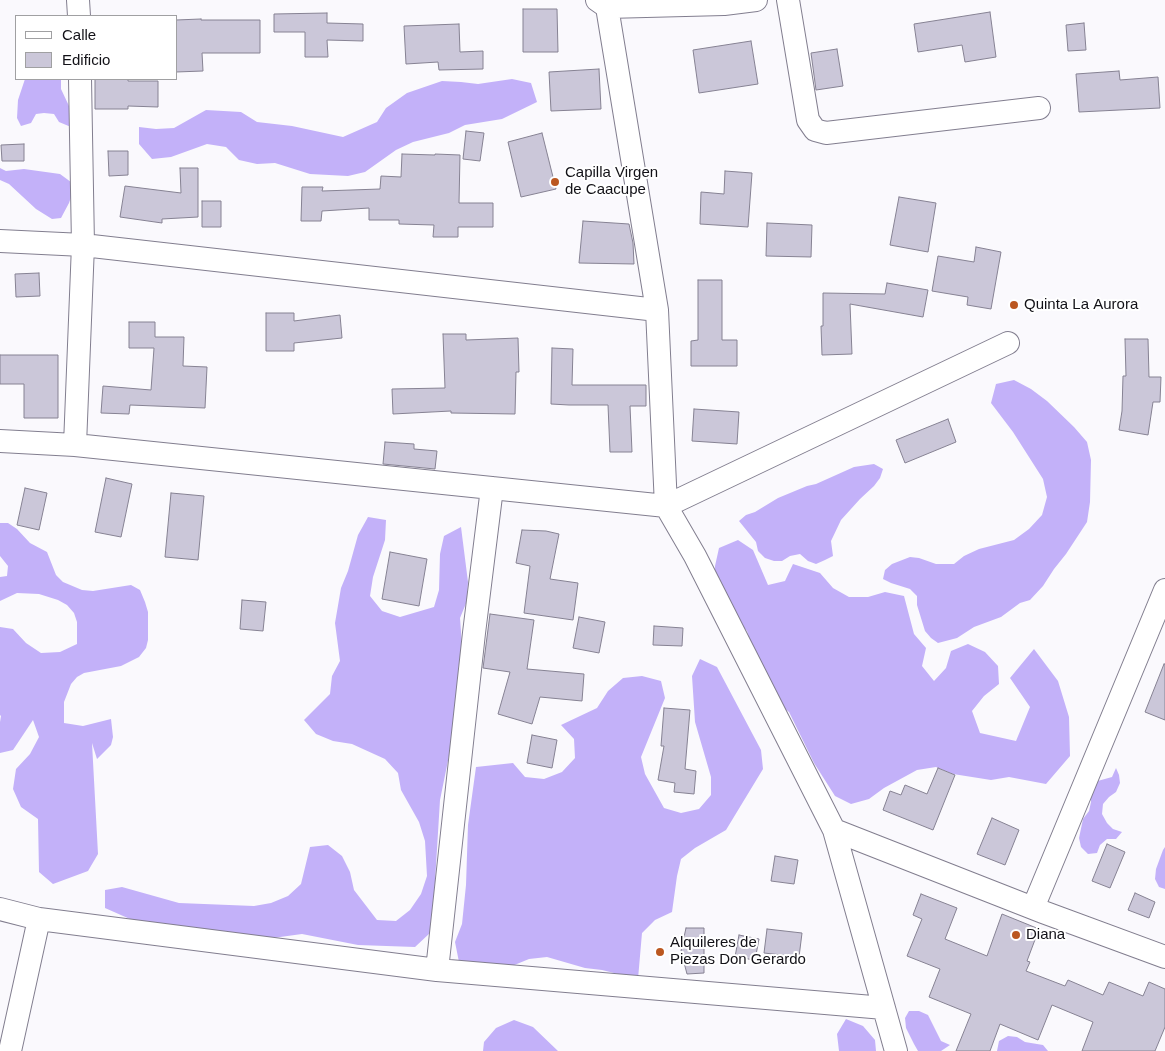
<!DOCTYPE html>
<html>
<head>
<meta charset="utf-8">
<style>
  body { margin:0 }
  #map { position:relative; width:1165px; height:1051px; overflow:hidden; background:#faf9fd; font-family:Arial,sans-serif }
  canvas { display:block }
  .legend { position:absolute; left:15px; top:15px; width:162px; height:65px; box-sizing:border-box; background:#fff; border:1px solid #a0a0a2; margin:0; padding:6px 9px; list-style:none; font-size:15px; color:#121117 }
  .legend li { display:flex; align-items:center; gap:10px; height:25px }
  .legend b { width:25px; border:1px solid #a0a0a2 }
</style>
</head>
<body>
<div id="map">
<canvas width="1165" height="1051"></canvas>
<ul class="legend">
<li><b style="height:6px;background:#fff"></b>Calle</li>
<li><b style="height:14px;background:#cbc7d9"></b>Edificio</li>
</ul>
</div>
<script>
const ctx = document.querySelector('canvas').getContext('2d');
ctx.lineJoin = 'round';
function fill(path, color) {
  ctx.fillStyle = color;
  ctx.fill(path, 'evenodd');
}
function shape(rows) {
  const path = new Path2D();
  for (const r of rows) {
    path.moveTo(r[0], r[1]);
    for (let i = 2; i < r.length; i += 2) path.lineTo(r[i], r[i + 1]);
  }
  return path;
}
function trace(path, color, width, dash) {
  ctx.strokeStyle = color;
  ctx.lineWidth = width;
  ctx.lineCap = dash ? 'butt' : 'round';
  ctx.setLineDash(dash || []);
  ctx.stroke(path);
}
function write(font, color, halo, rows, align = 'center') {
  ctx.font = font + ' Arial,sans-serif';
  ctx.lineWidth = 4;
  ctx.setLineDash([]);
  ctx.textBaseline = 'middle';
  ctx.strokeStyle = halo;
  ctx.fillStyle = color;
  for (const [text, x, y, turn = 0] of rows) {
    ctx.save();
    ctx.translate(x, y);
    ctx.rotate((+turn || 0) * Math.PI / 180);
    ctx.textAlign = isNaN(turn) ? turn : align;
    if (halo) ctx.strokeText(text, 0, 0);
    ctx.fillText(text, 0, 0);
    ctx.restore();
  }
}
const forest = shape([
  [25,79,61,79,61,89,69,106,71,116,71,127,59,122,54,114,44,113,36,114,31,123,21,126,17,118,18,100],
  [512,79,531,83,537,102,502,119,465,125,449,133,413,142,396,150,365,172,348,176,310,174,275,163,257,164,239,160,226,147,207,144,171,157,152,159,139,144,139,127,156,129,174,128,206,110,241,112,257,122,292,126,343,137,377,122,386,108,407,93,442,81,461,82,478,84],
  [0,168,6,171,24,169,60,174,75,185,69,203,61,218,52,219,36,209,9,184,0,180],
  [1014,380,1031,389,1047,401,1074,427,1087,442,1091,460,1090,502,1087,522,1066,554,1054,569,1043,586,1030,600,1020,603,1001,617,974,627,957,638,938,643,931,638,925,631,917,605,917,596,910,589,891,583,883,579,885,570,892,564,910,557,919,558,936,564,954,564,964,556,979,549,1014,540,1029,529,1042,515,1047,497,1043,479,1013,432,991,403,996,384],
  [874,464,883,469,880,478,874,486,860,499,841,520,831,541,833,556,825,560,816,564,808,561,800,554,790,556,782,561,774,561,765,558,758,551,756,542,739,521,746,515,755,512,778,498,807,486,816,484,854,467],
  [368,517,386,520,385,540,373,577,370,596,382,611,400,617,434,607,439,590,440,554,444,536,461,527,468,582,467,601,460,618,462,646,459,664,452,741,440,800,433,914,430,933,415,947,358,945,302,934,229,944,139,923,105,908,105,890,122,887,179,903,254,906,271,903,288,896,301,884,310,847,328,845,342,856,350,872,354,890,377,920,396,921,410,910,421,894,427,876,425,841,419,822,401,790,398,773,385,759,352,744,333,741,316,734,304,720,330,694,332,676,340,661,335,623,341,588,348,571,358,535],
  [0,523,8,523,17,529,30,543,47,552,56,575,63,582,82,590,93,591,131,585,140,590,145,602,148,612,148,640,146,648,139,657,121,666,84,673,77,677,71,684,64,702,64,723,83,726,111,719,113,737,111,745,97,759,92,743,98,854,88,871,53,884,39,872,38,819,21,807,13,789,16,769,30,754,39,737,33,720,13,750,0,753,0,722,1,716,0,715,0,627,13,629,26,643,41,653,60,652,77,644,77,622,74,613,67,605,58,600,39,594,17,593,0,601,0,577,7,576,8,566,0,556],
  [738,540,753,550,768,585,785,581,793,564,820,573,833,588,849,597,868,597,885,592,904,596,914,634,926,648,922,666,934,681,946,668,951,651,968,644,985,652,998,666,999,684,984,696,972,711,980,733,1016,741,1030,707,1010,678,1034,649,1058,681,1069,717,1070,756,1046,784,1009,777,991,780,953,774,936,767,917,770,884,788,869,799,851,804,835,796,814,763,789,712,774,700,765,685,747,631,722,603,715,584,715,566,719,548],
  [700,659,717,667,761,750,763,769,726,830,695,848,681,859,677,876,672,912,655,920,642,933,638,979,602,970,585,968,547,957,529,959,512,966,459,962,455,942,462,924,466,885,468,825,476,767,513,763,525,777,544,779,562,772,575,758,574,739,561,725,597,708,608,691,623,678,642,676,661,681,665,698,641,757,645,774,664,808,681,813,699,809,711,795,711,777,695,722,692,676],
  [1116,768,1119,775,1120,783,1116,792,1109,797,1103,804,1102,814,1107,823,1113,829,1122,832,1116,839,1107,839,1100,845,1097,853,1088,854,1081,847,1079,838,1083,819,1089,811,1091,802,1091,791,1094,782,1112,777],
  [1165,847,1165,889,1159,887,1155,879,1156,869,1163,850],
  [909,1011,919,1011,928,1015,941,1041,950,1045,941,1051,918,1051,914,1044,906,1028,905,1018],
  [846,1019,863,1026,875,1040,876,1051,839,1051,837,1034],
  [514,1020,533,1027,558,1051,483,1051,484,1042,496,1028],
  [1008,1036,1017,1037,1025,1042,1043,1045,1048,1051,997,1051,999,1041]
]);
const building = shape([
  [523,9,557,9,558,52,523,52,523,9],
  [990,12,996,57,965,62,962,45,918,52,914,24,990,12],
  [327,13,327,23,363,24,363,41,327,40,328,57,305,57,305,32,274,32,274,14,327,13],
  [201,19,201,20,260,20,260,53,202,53,203,71,176,72,176,20,201,19],
  [1084,23,1086,50,1068,51,1066,25,1084,23],
  [459,24,460,52,483,51,483,69,439,70,438,62,406,64,404,26,459,24],
  [751,41,758,84,699,93,693,50,751,41],
  [837,49,843,86,816,90,811,53,837,49],
  [599,69,601,109,551,111,549,72,599,69],
  [1119,71,1120,80,1158,77,1160,108,1079,112,1076,74,1119,71],
  [95,79,128,79,128,81,158,81,158,107,128,106,128,109,95,109,95,79],
  [466,131,484,133,480,161,463,159,466,131],
  [542,133,556,189,521,197,508,142,542,133],
  [24,144,24,161,2,161,1,145,24,144],
  [108,151,128,151,128,175,109,176,108,151],
  [402,154,435,155,435,154,460,155,459,203,493,203,493,227,458,227,458,237,433,237,434,225,399,224,399,220,369,220,369,208,322,211,321,221,301,221,302,187,323,187,322,191,380,189,381,176,401,177,402,154],
  [180,168,198,168,198,217,162,219,162,223,120,217,125,186,181,193,180,168],
  [725,171,752,173,748,227,700,224,701,192,724,194,725,171],
  [899,197,936,203,928,252,890,245,899,197],
  [202,201,221,201,221,227,202,227,202,201],
  [583,221,629,224,633,243,634,264,579,263,583,221],
  [767,223,812,225,811,257,766,256,767,223],
  [976,247,1001,252,991,309,967,305,968,297,932,291,938,256,974,262,976,247],
  [39,273,40,296,16,297,15,274,39,273],
  [698,280,722,280,722,340,737,340,737,366,691,366,691,341,698,340,698,280],
  [887,283,928,290,923,317,850,304,852,354,822,355,821,326,823,326,823,293,885,294,887,283],
  [266,313,294,313,294,321,340,315,342,338,294,343,294,351,266,351,266,313],
  [129,322,155,322,155,337,184,337,183,366,207,367,205,408,130,405,129,414,101,413,103,386,151,390,154,348,129,348,129,322],
  [443,334,466,334,466,340,518,338,519,372,516,372,515,414,451,413,451,411,393,414,392,389,445,388,443,334],
  [1125,339,1148,339,1149,377,1161,377,1160,402,1153,402,1148,435,1119,430,1122,411,1123,376,1126,376,1125,339],
  [552,348,573,349,572,385,646,385,646,406,630,406,632,452,610,452,608,405,569,405,551,404,552,348],
  [0,355,58,355,58,418,24,418,24,384,0,384,0,355],
  [694,409,739,412,737,444,692,441,694,409],
  [948,419,956,442,905,463,896,440,948,419],
  [385,442,414,444,414,449,437,451,435,469,383,464,385,442],
  [106,478,132,484,121,537,95,532,106,478],
  [25,488,47,493,39,530,17,525,25,488],
  [171,493,204,496,198,560,165,557,171,493],
  [522,530,546,531,559,534,550,579,578,583,573,620,524,613,530,566,516,563,522,530],
  [390,552,427,559,419,606,382,599,390,552],
  [242,600,266,602,263,631,240,629,242,600],
  [490,614,534,620,527,669,584,674,582,701,540,697,532,724,498,714,510,672,483,668,490,614],
  [579,617,605,622,599,653,573,648,579,617],
  [654,626,683,628,682,646,653,645,654,626],
  [1164,664,1165,664,1165,720,1145,712,1164,664],
  [664,708,690,710,685,769,696,771,694,794,674,792,675,783,658,780,664,746,661,746,664,708],
  [532,735,557,740,552,768,527,763,532,735],
  [938,768,955,775,933,830,883,810,890,791,901,795,905,785,927,794,938,768],
  [992,818,1019,830,1005,865,977,854,992,818],
  [1107,844,1125,852,1110,888,1092,881,1107,844],
  [775,856,798,860,794,884,771,881,775,856],
  [1135,893,1155,902,1149,918,1128,910,1135,893],
  [921,894,957,908,945,939,987,956,1002,914,1039,929,1027,961,1030,962,1026,971,1065,986,1068,980,1103,995,1109,982,1143,996,1149,982,1165,989,1165,1027,1155,1051,1082,1051,1093,1022,1052,1005,1038,1040,1000,1024,990,1051,956,1051,971,1014,929,997,940,969,907,956,922,919,913,915,921,894],
  [686,928,704,928,704,973,687,974,681,951,686,928],
  [767,929,802,933,799,957,764,953,767,929],
  [739,935,759,939,755,960,735,957,739,935]
]);
const minor = shape([
  [78,0,79,16],
  [597,0,607,7,724,4,756,0],
  [788,0,808,120,815,130,826,133,1039,108],
  [607,7,657,310,666,506,695,556,834,830,896,1051],
  [0,241,83,245,80,79],
  [657,310,83,245,75,445,666,506,1008,343],
  [0,441,75,445],
  [834,830,1043,912,1165,957],
  [1033,908,1165,590],
  [0,909,39,919,437,970,884,1008],
  [437,970,474,633,492,488],
  [10,1051,39,919]
]);
const markers = [
  [555,182,5,"#bb5720"],
  [1014,305,5,"#bb5720"],
  [1016,935,5,"#bb5720"],
  [660,952,5,"#bb5720"]
];
const poiNames = [
  ["Capilla Virgen",565,173],
  ["de Caacupe",565,190],
  ["Quinta La Aurora",1024,305],
  ["Diana",1026,935],
  ["Alquileres de",670,943],
  ["Piezas Don Gerardo",670,960]
];
fill(forest, '#c3b1f9');
fill(building, '#cbc7d9');
trace(building, '#868293', 1);
trace(minor, '#827e8f', 24);
trace(minor, '#fff', 22);
for (const [x, y, r, color] of markers) {
  const dot = new Path2D();
  dot.arc(x, y, r, 0, 2 * Math.PI);
  ctx.fillStyle = color;
  ctx.fill(dot);
  trace(dot, '#fff', 2);
}
write('15px', '#121117', '#fff', poiNames, 'left');
</script>
</body>
</html>
